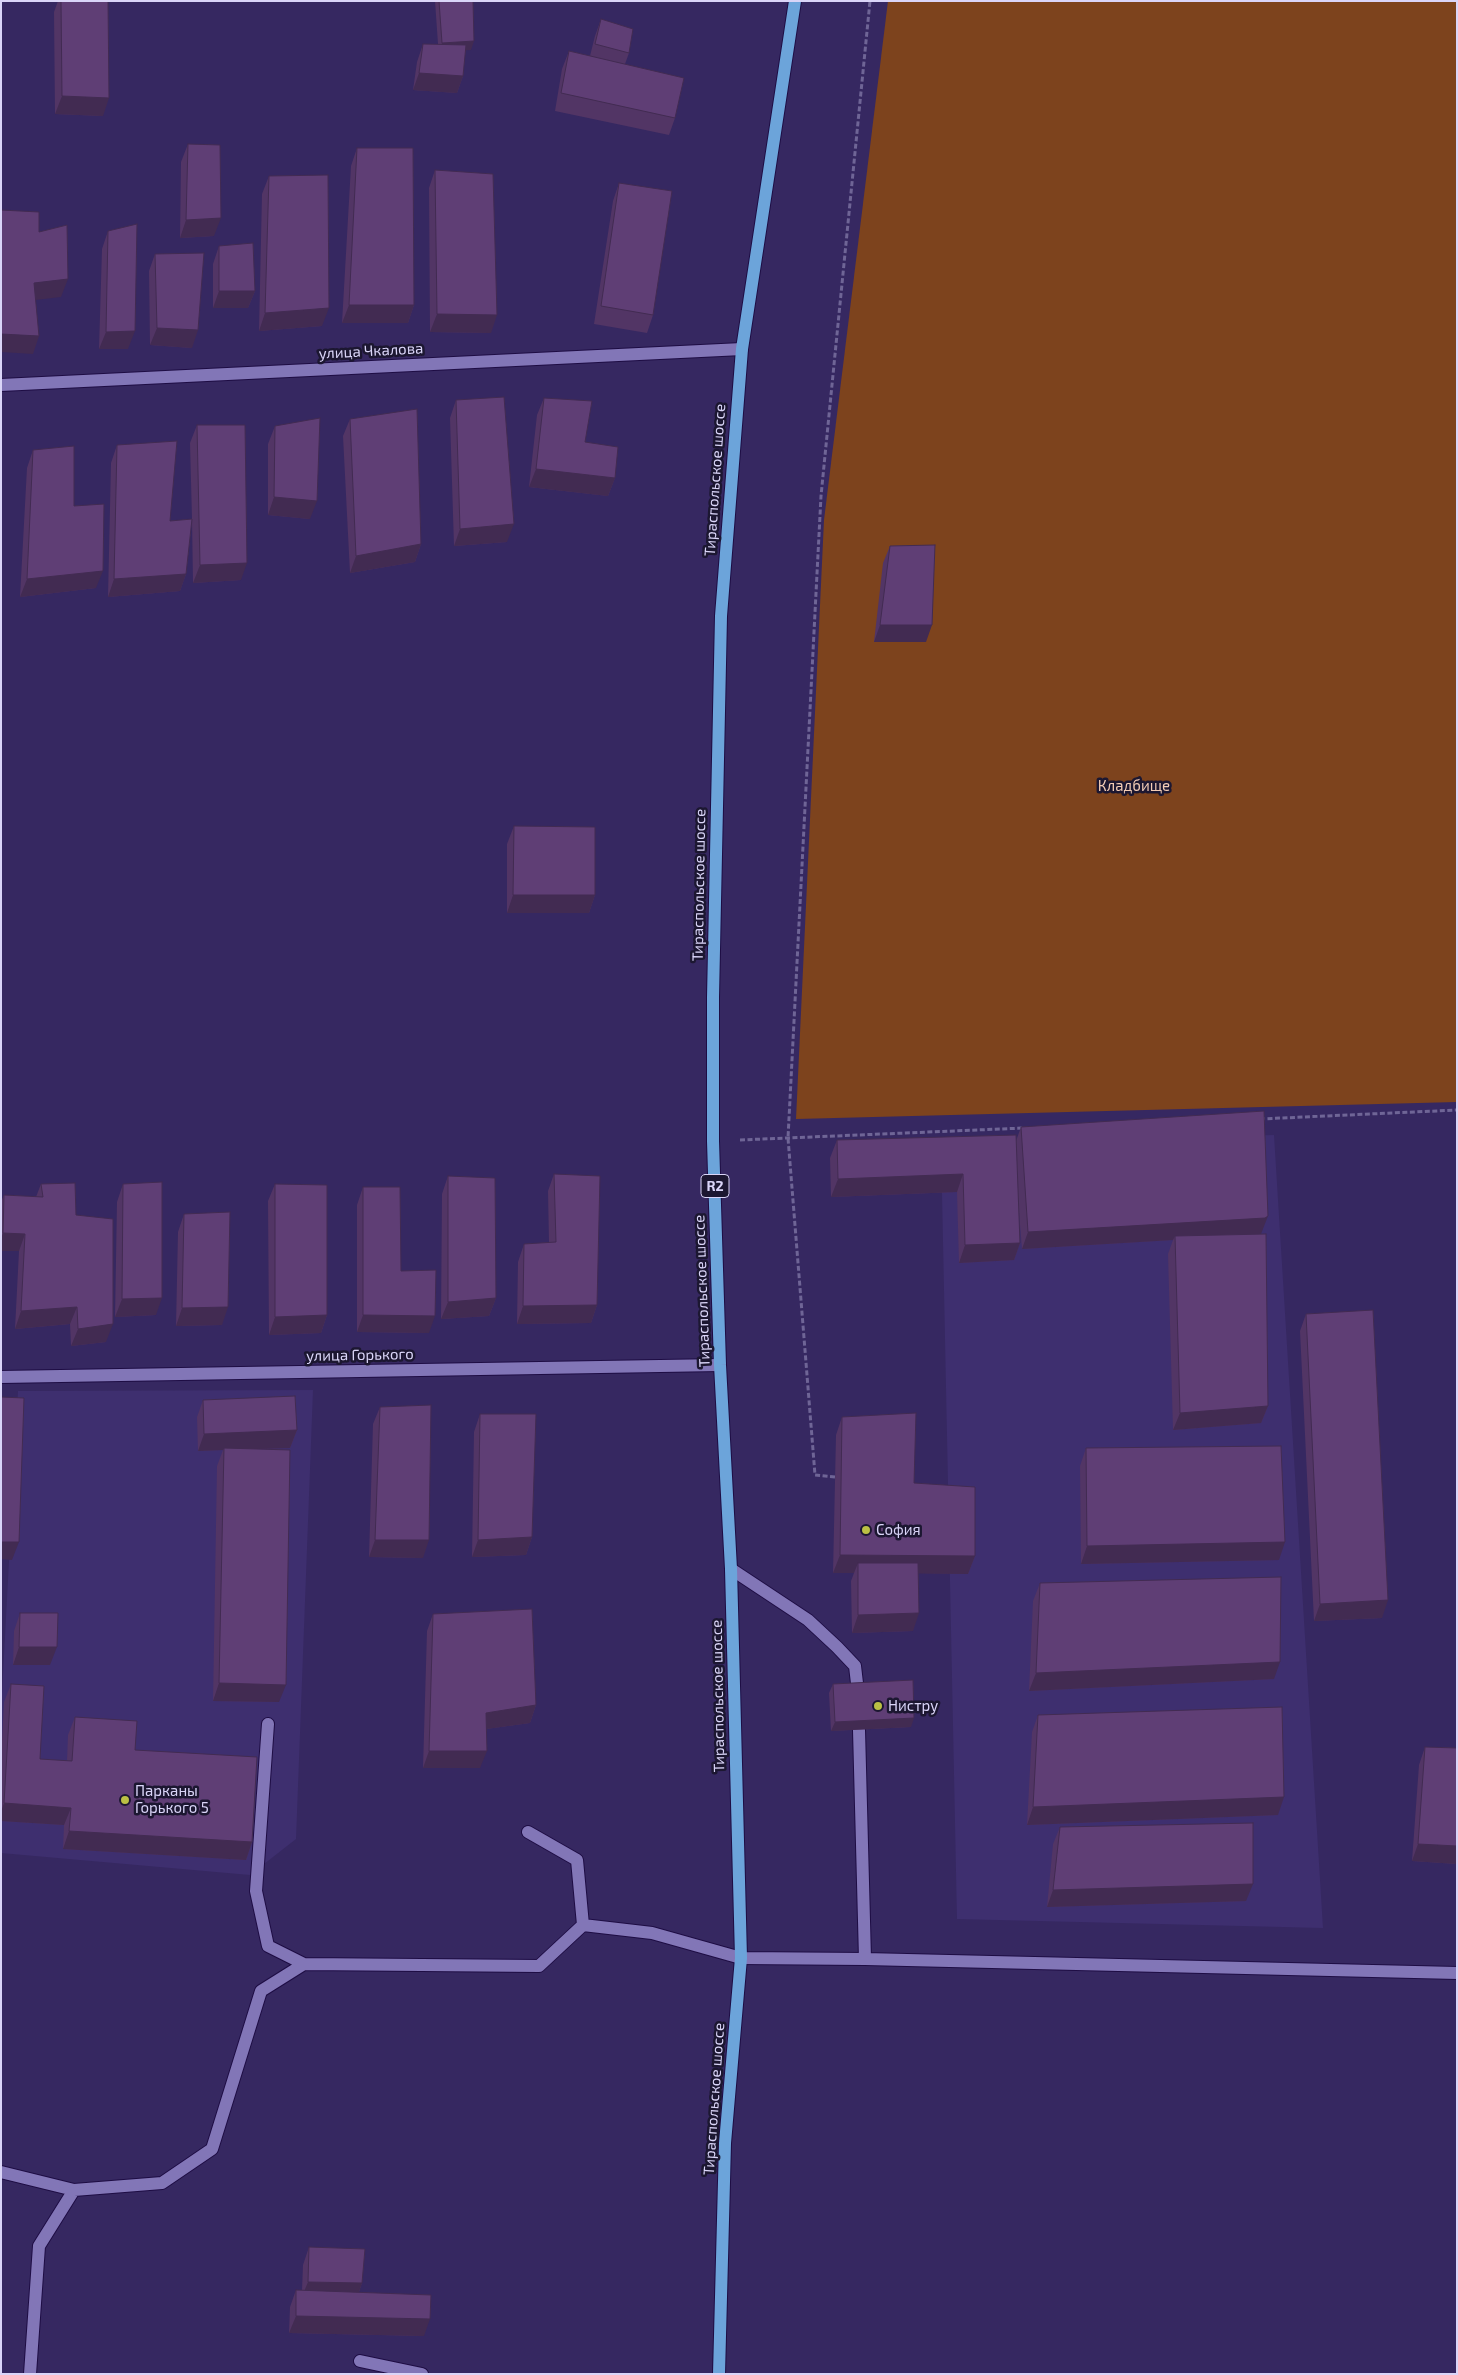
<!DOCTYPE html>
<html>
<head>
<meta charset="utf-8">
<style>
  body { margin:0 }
  #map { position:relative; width:1458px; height:2375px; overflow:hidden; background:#362861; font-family:"Exo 2",sans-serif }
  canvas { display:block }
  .frame { position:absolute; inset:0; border:2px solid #dad5f8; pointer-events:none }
</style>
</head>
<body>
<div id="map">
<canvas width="1458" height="2375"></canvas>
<div class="frame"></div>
</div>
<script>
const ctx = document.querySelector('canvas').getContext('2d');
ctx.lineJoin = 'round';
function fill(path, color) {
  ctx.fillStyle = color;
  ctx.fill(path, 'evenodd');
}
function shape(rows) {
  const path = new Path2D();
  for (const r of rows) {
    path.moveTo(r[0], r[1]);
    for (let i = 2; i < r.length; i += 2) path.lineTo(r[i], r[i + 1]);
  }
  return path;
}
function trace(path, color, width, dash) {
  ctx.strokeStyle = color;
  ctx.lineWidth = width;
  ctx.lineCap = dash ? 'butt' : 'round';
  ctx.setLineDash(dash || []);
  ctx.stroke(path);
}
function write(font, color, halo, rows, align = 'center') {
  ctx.font = font + ' "Exo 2",sans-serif';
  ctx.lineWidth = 5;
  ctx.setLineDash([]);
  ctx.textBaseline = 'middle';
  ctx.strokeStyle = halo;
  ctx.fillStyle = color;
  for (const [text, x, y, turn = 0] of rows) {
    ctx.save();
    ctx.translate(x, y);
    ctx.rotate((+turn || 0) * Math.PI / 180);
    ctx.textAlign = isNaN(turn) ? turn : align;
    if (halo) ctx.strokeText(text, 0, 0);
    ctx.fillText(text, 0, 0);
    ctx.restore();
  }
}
const built = shape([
  [1274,1135,1323,1928,957,1919,941,1145],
  [313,1390,296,1839,250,1875,1,1853,1,1712,18,1391]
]);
const green = shape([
  [888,1,1457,1,1457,1102,796,1119,824,520]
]);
const path = shape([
  [1260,1119,1457,1110],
  [740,1140,1024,1128],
  [835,1477,815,1475,788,1138,821,496,870,1]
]);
const minor = shape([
  [1,385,742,349],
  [1,1377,720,1365],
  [731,1569,808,1620,837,1647,855,1666,858,1692],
  [268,1724,256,1891,268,1946,304,1964],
  [859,1730,865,1959],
  [583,1925,652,1933,741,1958,865,1959,1457,1973],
  [1,2172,74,2190],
  [360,2361,422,2374],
  [30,2374,39,2246,74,2190,162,2183,212,2149,261,1991,304,1964,539,1966,583,1925,577,1860,528,1832]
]);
const major = shape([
  [719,2374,725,2143,741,1958,731,1569,720,1365,713,1141,713,997,721,616,742,349,795,1]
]);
const wall = shape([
  [58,1,108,1,103,116,55,114,54,12],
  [435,1,473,1,471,50,465,50,463,76,457,93,413,90,417,62,423,44,438,44],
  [601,19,629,53,625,64,675,118,669,135,555,111,562,69,569,51,590,56,595,36],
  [188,144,214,236,180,238,181,162],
  [357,148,414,305,408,323,342,323,351,166],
  [435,170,491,333,430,332,429,188],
  [269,176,322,326,259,331,262,194],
  [619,183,653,315,647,333,594,324,613,201],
  [108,231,128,349,99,349,102,249],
  [219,246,255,291,248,308,213,308,213,264],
  [155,254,192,348,150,345,149,271],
  [544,398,585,442,615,478,608,496,529,487,537,415],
  [456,400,507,542,454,546,450,418],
  [350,419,421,544,415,562,350,573,343,436],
  [197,425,241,580,193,583,192,520,186,574,180,591,108,597,111,463,117,445,170,521,192,519,190,443],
  [275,426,310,519,268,515,268,444],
  [33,450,74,506,96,588,20,597,27,468],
  [890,546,926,642,874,642,883,563],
  [514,826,595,895,589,913,507,913,507,844],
  [1021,1127,1261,1234,1268,1406,1261,1423,1173,1430,1168,1254,1173,1240,1022,1249,1018,1200,1020,1243,1014,1260,959,1263,957,1192,831,1197,830,1158,837,1140,1016,1141],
  [554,1174,597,1305,591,1323,517,1324,518,1262,524,1244,549,1243,548,1191],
  [448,1176,496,1298,489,1316,441,1319,442,1194],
  [41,1184,76,1215,106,1342,71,1346,70,1324,15,1329,19,1251,1,1251,1,1202,4,1195,36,1197],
  [123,1184,156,1315,115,1317,117,1202],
  [275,1184,327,1315,321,1333,269,1335,268,1201],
  [363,1187,401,1271,429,1333,357,1332,357,1205],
  [184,1214,222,1325,176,1326,178,1232],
  [1306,1314,1382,1618,1314,1621,1300,1331],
  [203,1400,297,1430,290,1448,256,1449,279,1702,213,1701,217,1466,223,1450,198,1451,197,1417],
  [380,1407,423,1558,369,1557,373,1424],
  [480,1414,532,1537,526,1555,472,1557,474,1432],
  [842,1417,914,1483,975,1556,968,1574,918,1573,913,1631,852,1633,851,1581,854,1573,833,1573,836,1435],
  [1086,1448,1279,1560,1081,1564,1080,1466],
  [1040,1583,1274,1679,1029,1691,1033,1601],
  [20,1613,50,1665,13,1665,14,1631],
  [433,1614,536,1705,530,1723,486,1729,480,1768,423,1768,427,1631],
  [11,1684,40,1759,67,1761,68,1735,75,1717,135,1750,252,1842,246,1860,63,1849,64,1825,1,1821,1,1760,4,1702],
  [833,1684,911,1727,831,1731,829,1693],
  [1038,1715,1278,1815,1027,1825,1032,1732],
  [1425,1747,1457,1748,1457,1864,1412,1861,1419,1765],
  [1060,1827,1246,1901,1047,1907,1053,1844],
  [309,2247,362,2283,359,2292,424,2336,289,2333,290,2307,296,2290,302,2290,303,2265]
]);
const shadedWall = shape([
  [474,41,471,50,439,52,442,43],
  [419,73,463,76,457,93,413,90],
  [62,96,109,98,103,116,55,114],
  [221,218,214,236,180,238,186,220],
  [68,279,61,297,27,301,34,283],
  [219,291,255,291,248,308,213,308],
  [349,305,414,305,408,323,342,323],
  [329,308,322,326,259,331,265,313],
  [437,314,497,315,491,333,430,332],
  [157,328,198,330,192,348,150,345],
  [135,331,128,349,99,349,106,332],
  [1,334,39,336,33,354,1,352],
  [536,469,615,478,608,496,529,487],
  [274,497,317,501,310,519,268,515],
  [514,524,507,542,454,546,460,529],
  [421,544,415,562,350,573,356,556],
  [247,563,241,580,193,583,200,565],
  [103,571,96,588,20,597,27,579],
  [186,574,180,591,108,597,114,579],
  [880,625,932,625,926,642,874,642],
  [513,895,595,895,589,913,507,913],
  [963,1174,957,1192,831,1197,838,1179],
  [1268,1216,1261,1234,1175,1236,1173,1240,1022,1249,1028,1232],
  [3,1233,25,1234,19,1251,1,1251,1,1239],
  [1020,1243,1014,1260,959,1263,965,1245],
  [162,1298,156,1315,115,1317,122,1299],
  [496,1298,489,1316,441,1319,448,1302],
  [597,1305,591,1323,517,1324,523,1306],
  [77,1307,70,1324,15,1329,21,1311],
  [228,1307,222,1325,176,1326,182,1308],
  [327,1315,321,1333,269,1335,275,1317],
  [363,1315,435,1316,429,1333,357,1332],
  [113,1324,106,1342,71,1346,78,1329],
  [1268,1406,1261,1423,1173,1430,1180,1413],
  [297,1430,290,1448,224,1450,224,1448,223,1450,198,1451,204,1434],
  [532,1537,526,1555,472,1557,478,1540],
  [375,1540,429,1540,423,1558,369,1557],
  [1,1542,19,1542,12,1560,1,1559],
  [1285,1542,1279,1560,1081,1564,1087,1546],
  [840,1555,975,1556,968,1574,858,1573,858,1563,854,1573,833,1573],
  [1388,1600,1382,1618,1314,1621,1320,1604],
  [919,1613,913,1631,852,1633,858,1615],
  [19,1647,57,1647,50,1665,13,1665],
  [1280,1662,1274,1679,1029,1691,1036,1673],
  [219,1683,286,1685,279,1702,213,1701],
  [536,1705,530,1723,479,1730,486,1713],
  [914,1718,911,1727,831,1731,835,1722],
  [429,1751,487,1751,480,1768,423,1768],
  [1284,1797,1278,1815,1027,1825,1033,1807],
  [4,1803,71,1808,64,1825,1,1821,1,1812],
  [69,1831,252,1842,246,1860,63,1849],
  [1418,1844,1457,1846,1457,1864,1412,1861],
  [1253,1884,1246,1901,1047,1907,1053,1890],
  [308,2282,362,2283,356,2301,301,2299],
  [296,2316,430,2319,424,2336,289,2333]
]);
const building = shape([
  [61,1,108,1,109,98,62,96,61,1],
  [439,1,473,1,474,41,442,43,439,1],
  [601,19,633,29,629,53,595,44,601,19],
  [423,44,466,45,463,76,419,73,423,44],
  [569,51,684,78,675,118,561,93,569,51],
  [188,144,220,145,221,218,186,220,188,144],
  [357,148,413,148,414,305,349,305,357,148],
  [435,170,493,174,497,315,437,314,435,170],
  [328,175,329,308,265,313,269,176,328,175],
  [619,183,672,191,653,315,601,306,619,183],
  [1,210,39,212,39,232,67,225,68,279,34,283,39,336,1,334,1,210],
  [137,224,135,331,106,332,108,231,137,224],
  [253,243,255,291,219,291,219,246,253,243],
  [204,253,198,330,157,328,155,254,204,253],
  [504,397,514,524,460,529,456,400,504,397],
  [544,398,592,401,585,442,618,447,615,478,536,469,544,398],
  [417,409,421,544,356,556,350,419,417,409],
  [320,418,317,501,274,497,275,426,320,418],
  [197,425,245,425,247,563,200,565,197,425],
  [177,441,170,521,192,519,186,574,114,579,117,445,177,441],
  [74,446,74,506,104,504,103,571,27,579,33,450,74,446],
  [935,545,932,625,880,625,890,546,935,545],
  [514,826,595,827,595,895,513,895,514,826],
  [1264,1111,1268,1216,1265,1218,1028,1232,1021,1127,1264,1111],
  [1016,1135,1020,1243,965,1245,963,1174,838,1179,837,1140,1016,1135],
  [554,1174,600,1176,597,1305,523,1306,524,1244,556,1242,554,1174],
  [448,1176,495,1178,496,1298,448,1302,448,1176],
  [162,1182,162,1298,122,1299,123,1184,162,1182],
  [75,1183,76,1215,113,1219,113,1324,78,1329,77,1307,21,1311,25,1234,3,1233,4,1195,43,1197,41,1184,75,1183],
  [275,1184,327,1185,327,1315,275,1317,275,1184],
  [363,1187,400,1187,401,1271,436,1270,435,1316,363,1315,363,1187],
  [230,1212,228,1307,182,1308,184,1214,230,1212],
  [1266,1234,1268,1406,1180,1413,1175,1236,1266,1234],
  [1373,1310,1388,1600,1320,1604,1306,1314,1373,1310],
  [295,1396,297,1430,204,1434,203,1400,295,1396],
  [1,1397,24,1398,19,1542,1,1542,1,1397],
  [431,1405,429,1540,375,1540,380,1407,431,1405],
  [916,1413,914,1483,975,1487,975,1556,840,1555,842,1417,916,1413],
  [480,1414,536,1414,532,1537,478,1540,480,1414],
  [1281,1446,1285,1542,1087,1546,1086,1448,1281,1446],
  [224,1448,290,1450,286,1685,219,1683,224,1448],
  [858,1563,918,1563,919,1613,858,1615,858,1563],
  [1281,1577,1280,1662,1036,1673,1040,1583,1281,1577],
  [532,1609,536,1705,486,1713,487,1751,429,1751,433,1614,532,1609],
  [20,1613,58,1613,57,1647,19,1647,20,1613],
  [913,1680,914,1718,835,1722,833,1684,913,1680],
  [11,1684,44,1686,40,1759,72,1761,75,1717,137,1721,135,1750,257,1757,252,1842,69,1831,71,1808,4,1803,11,1684],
  [1282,1707,1284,1797,1033,1807,1038,1715,1282,1707],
  [1425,1747,1457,1748,1457,1846,1418,1844,1425,1747],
  [1253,1823,1253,1884,1053,1890,1060,1827,1253,1823],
  [309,2247,365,2249,362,2283,308,2282,309,2247],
  [296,2290,431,2295,430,2319,296,2316,296,2290]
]);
const markers = [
  [866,1530,5,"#bbc044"],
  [878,1706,5,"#bbc044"],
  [125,1800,5,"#bbc044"]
];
const shields = [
  [715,1186,28]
];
const shieldNames = [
  ["R2",715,1186]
];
const streetNames = [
  ["улица Чкалова",371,351,-3],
  ["Тираспольское шоссе",715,480,-86],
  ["Тираспольское шоссе",699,885,-89],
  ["Тираспольское шоссе",702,1291,-92],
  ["улица Горького",360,1355,-1],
  ["Тираспольское шоссе",718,1696,-91],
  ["Тираспольское шоссе",714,2099,-86]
];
const parkNames = [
  ["Кладбище",1134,786]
];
const poiNames = [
  ["София",876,1530],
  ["Нистру",888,1706],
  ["Парканы",135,1791],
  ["Горького 5",135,1808]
];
fill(built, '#3e2f6f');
fill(green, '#7d431d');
trace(minor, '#1e0d44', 14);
trace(major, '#1e0d44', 14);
trace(path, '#6f6596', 3, [5, 2.5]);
trace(minor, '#8276b7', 12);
trace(major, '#6ca4da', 12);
fill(wall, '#523565');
fill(shadedWall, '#422b52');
fill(building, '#5f3e75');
trace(building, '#422b52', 1);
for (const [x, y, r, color] of markers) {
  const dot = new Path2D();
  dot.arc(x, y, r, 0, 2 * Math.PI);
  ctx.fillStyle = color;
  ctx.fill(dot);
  trace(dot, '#1c1731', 2);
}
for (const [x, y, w] of shields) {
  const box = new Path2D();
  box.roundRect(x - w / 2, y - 11.5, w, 23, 4);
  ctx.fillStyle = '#1c1731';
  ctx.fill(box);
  trace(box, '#dad5f8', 1);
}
write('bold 14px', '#dad5f8', null, shieldNames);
write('15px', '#dad5f8', '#1c1731', streetNames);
write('15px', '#f4cdb6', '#1c1731', parkNames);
write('15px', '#dad5f8', '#1c1731', poiNames, 'left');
</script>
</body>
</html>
